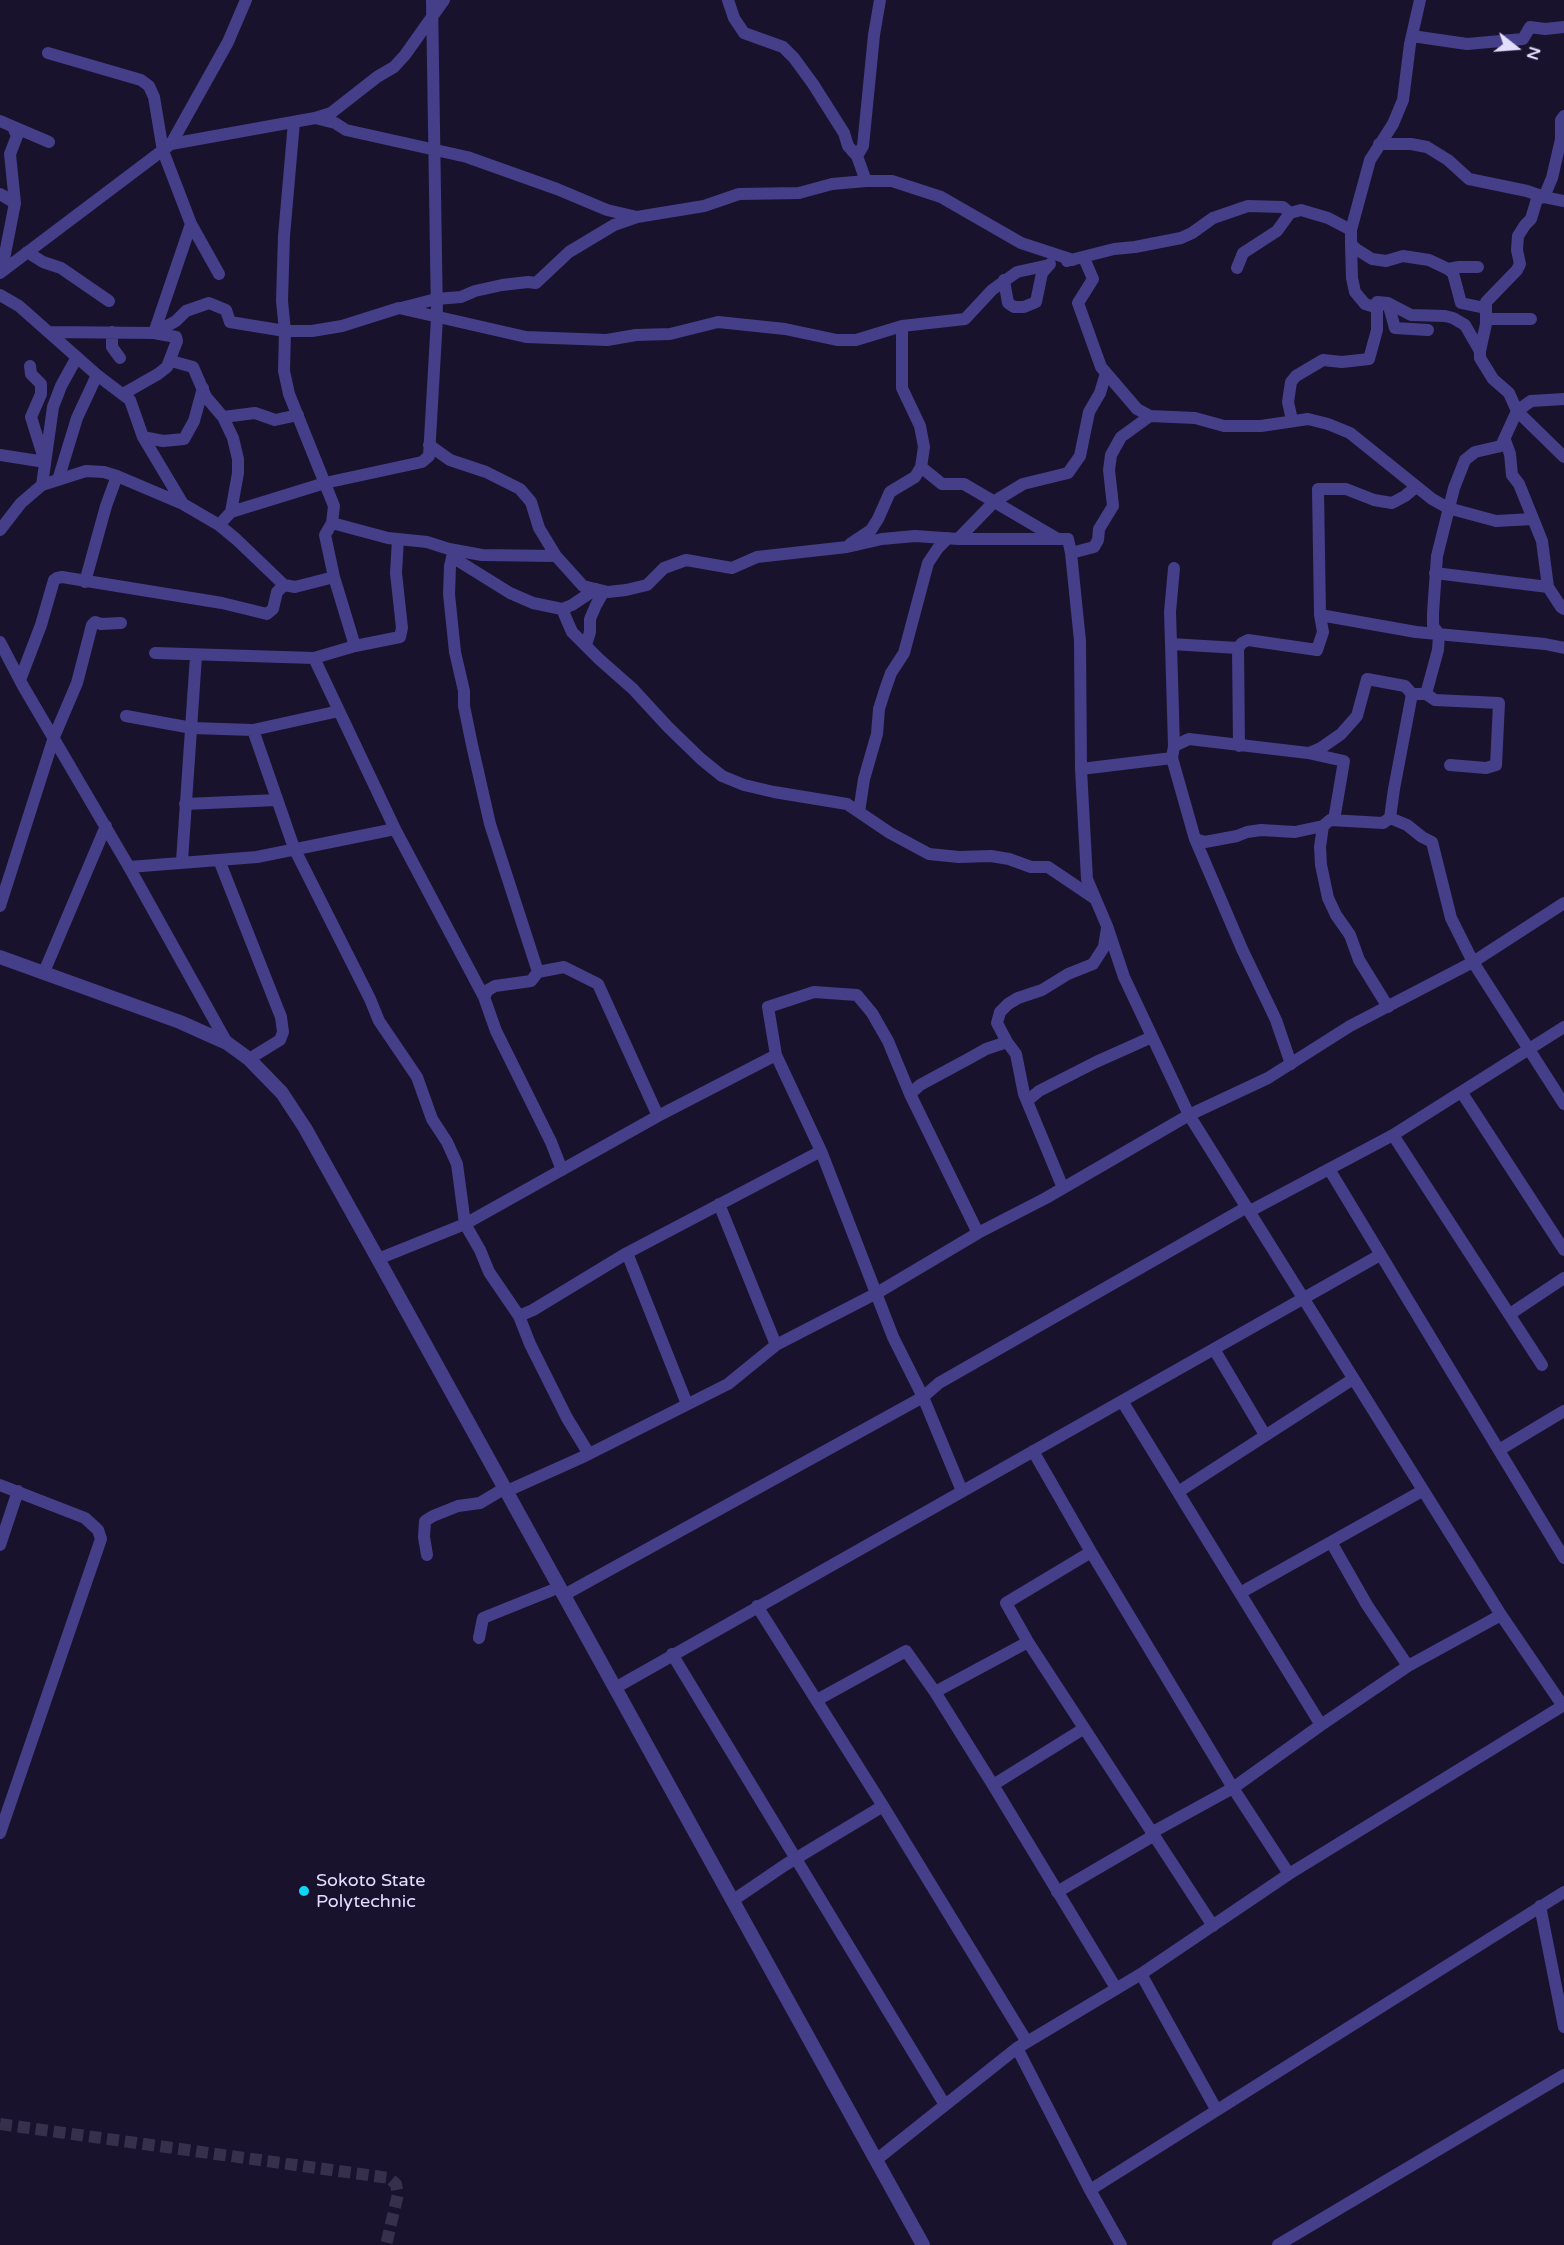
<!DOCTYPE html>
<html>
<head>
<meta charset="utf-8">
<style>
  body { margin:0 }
  #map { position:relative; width:1564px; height:2245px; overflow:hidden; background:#18122c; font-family:"Varela Round",sans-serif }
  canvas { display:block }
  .north { position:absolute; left:1486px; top:18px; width:60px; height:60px; -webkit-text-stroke:4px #18122c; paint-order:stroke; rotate:107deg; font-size:16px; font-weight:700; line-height:24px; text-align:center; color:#e3ddfe }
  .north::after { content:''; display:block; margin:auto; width:21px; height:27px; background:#e3ddfe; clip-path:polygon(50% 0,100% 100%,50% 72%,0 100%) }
</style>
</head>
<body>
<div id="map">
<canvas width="1564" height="2245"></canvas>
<div class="north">N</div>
</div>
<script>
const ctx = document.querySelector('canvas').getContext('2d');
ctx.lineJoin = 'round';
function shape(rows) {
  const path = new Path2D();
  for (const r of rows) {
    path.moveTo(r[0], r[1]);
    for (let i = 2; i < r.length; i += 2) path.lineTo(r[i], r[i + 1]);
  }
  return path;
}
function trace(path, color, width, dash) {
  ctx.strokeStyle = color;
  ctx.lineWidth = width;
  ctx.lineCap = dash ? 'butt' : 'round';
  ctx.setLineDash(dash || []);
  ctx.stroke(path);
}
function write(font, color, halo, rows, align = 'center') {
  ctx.font = font + ' "Varela Round",sans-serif';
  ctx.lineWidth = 4.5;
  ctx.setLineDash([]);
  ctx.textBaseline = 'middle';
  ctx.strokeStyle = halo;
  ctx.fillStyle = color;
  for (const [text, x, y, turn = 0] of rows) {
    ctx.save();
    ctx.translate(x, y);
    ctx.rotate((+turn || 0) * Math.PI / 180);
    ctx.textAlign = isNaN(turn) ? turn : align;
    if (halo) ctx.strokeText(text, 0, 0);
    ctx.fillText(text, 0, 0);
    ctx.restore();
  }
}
const minorTunnel = shape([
  [0,2124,389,2178,396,2184,398,2194,386,2245]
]);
const minor = shape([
  [728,0,734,18,744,33,783,47,794,58,813,84,844,133,848,146,857,156,866,181],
  [1420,0,1410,44,1403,100,1393,124,1370,160,1351,230,1351,244,1356,249,1372,259,1386,261,1403,256,1429,260,1448,269,1453,273,1461,303,1485,308],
  [1412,36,1467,44,1523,39,1530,27,1545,29,1564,27],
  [48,53,141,80,149,86,154,97,163,151,191,224,219,274],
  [315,118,335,123,346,130,467,157,557,189,607,210,637,217],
  [0,121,49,142],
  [294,122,284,236,282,301,285,331,284,371,289,394,334,506,332,523,325,535,334,577,355,646],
  [171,144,315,118,331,113,377,77,394,67,405,55,444,0],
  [1379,144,1411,144,1427,147,1448,160,1469,179,1527,191,1544,197,1552,178,1561,139,1561,120,1564,116],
  [857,156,863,146,874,35,880,0],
  [0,194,15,203],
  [1564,201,1544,197,1537,199,1531,219,1525,225,1518,236,1517,250,1520,264,1517,270,1486,302,1486,324,1480,351,1480,358,1493,379,1509,393,1517,411,1564,457],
  [191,224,154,333,176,321,186,311,209,303,226,310,230,322,285,331,312,331,342,326,399,308,526,337,607,340,636,335,670,334,718,322,785,329,837,340,856,340,902,326,965,319,992,290,1017,272,1049,265],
  [1351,244,1352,278,1355,292,1365,304,1378,308],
  [27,252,43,262,61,268,109,301],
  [1084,258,1093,279,1078,303,1101,367,1137,409,1150,416],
  [1067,261,1114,249,1135,247,1181,238,1192,233,1213,218,1248,206,1283,207,1290,213],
  [5,268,3,264,15,203,10,154,17,136,13,127],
  [1237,268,1243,253,1277,231,1290,213,1301,210,1328,218,1351,230],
  [1448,269,1459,267,1478,267],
  [0,273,171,144,228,42,246,0],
  [1004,280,1008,303,1014,307,1024,307,1036,302,1042,273,1050,264],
  [0,295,19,306,97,375,130,400,143,437,183,504,219,525,236,539,284,585,295,587,334,577],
  [1388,303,1395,328,1428,330],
  [401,308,436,299,461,297,475,291,502,285,528,282,536,283,569,252,614,225,637,217,704,206,739,194,799,193,832,184,866,181,892,181,941,197,1021,243,1073,260],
  [1486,319,1531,319],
  [49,332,154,333,176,337,177,341,167,367,158,374,123,394],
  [112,332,112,347,120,358],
  [171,361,193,367,206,397,223,417,233,438,238,459,238,473,231,512,219,525],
  [1564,399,1531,401,1517,411,1501,446,1475,452,1465,460,1454,488,1437,556,1433,613,1433,626,1439,634,1438,650,1426,694,1412,694,1394,789,1390,818,1407,825,1422,837,1432,842,1451,918,1473,962,1564,1104],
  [223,417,255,413,275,420,298,415],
  [1292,420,1288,402,1291,382,1296,376,1323,360,1342,362,1369,359,1377,330,1377,302,1388,303,1411,315,1445,316,1453,318,1465,325,1480,351],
  [143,437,163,441,184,439,194,421,203,388],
  [1505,440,1510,454,1512,475,1519,484,1542,541,1548,587,1561,607,1564,609],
  [429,445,450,460,486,472,520,489,531,502,539,528,556,556,583,586,608,592,626,590,647,585,664,568,686,560,732,568,757,557,847,547,882,539,915,536,958,539,1068,539,1071,553,1094,547,1098,540,1099,529,1113,506,1109,470,1111,455,1121,437,1150,416,1195,418,1224,426,1261,426,1308,419,1328,424,1350,433,1432,499,1448,508,1496,521,1533,519],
  [0,455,45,462,31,417,41,394,41,384,31,374,30,366],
  [921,467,942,484,964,484,1056,538],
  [58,480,77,418,97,375],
  [42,485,53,407,61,386,77,357],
  [1416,487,1405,496,1392,503,1374,500,1346,489,1318,489,1320,615,1416,632,1545,644,1564,648],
  [231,512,325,483,422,462,429,456,437,318,432,0],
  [332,523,388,538,427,542,449,549,482,555,556,556],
  [0,530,21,503,42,485,86,471,104,472,117,476,183,504],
  [958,539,995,501,1023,484,1068,473,1080,456,1089,412,1100,393,1106,373],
  [850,544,871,530,878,519,890,492,915,477,921,467,924,447,920,426,902,388,902,326],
  [454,550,450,566,449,594,455,652,464,691,464,706,472,745,490,824,538,972],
  [1071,553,1080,641,1081,769,1087,879,1107,926,1124,977,1189,1115,1501,1615,1563,1706],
  [452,557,510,593,533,603,562,609,572,632,599,659,633,689,668,727,701,759,722,776,744,785,774,792,847,804,890,833,929,854,959,857,991,856,1009,859,1031,867,1048,867,1094,898],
  [1435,573,1548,587],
  [85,582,106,506,117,476],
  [562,609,572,605,596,589],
  [0,642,23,686,129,867,227,1043],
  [1171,644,1170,612,1174,568],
  [586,645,590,632,590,619,596,605,604,591],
  [155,653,314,658,355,646,400,637,402,628,396,573,398,539],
  [314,658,395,829,484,997],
  [20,680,41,625,54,580,57,578,62,577,222,603,267,614,273,609,277,592,284,585],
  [1426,694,1435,700,1499,703,1496,765,1486,768,1450,765],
  [126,716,192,728,253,730,339,711],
  [253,730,294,848,370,999,379,1021,417,1077,432,1119,447,1142,457,1164,465,1224,480,1250,489,1272,519,1316,530,1344,567,1418,589,1454],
  [1174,746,1171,644,1238,648],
  [1239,746,1238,648,1242,643,1248,640,1317,650,1323,632,1320,615],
  [1309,753,1321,748,1341,734,1357,716,1367,679,1405,686,1412,694],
  [1172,758,1174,746,1189,739,1308,753,1344,761,1334,820],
  [1081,769,1172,758,1195,839,1242,949,1276,1020,1291,1064],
  [185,804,277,800],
  [859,812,864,779,877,734,879,709,885,690,891,673,904,653,928,563,938,548,948,538],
  [1195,839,1205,842,1237,836,1247,832,1261,830,1295,832,1323,826],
  [219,860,281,1017,283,1032,280,1040,249,1059],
  [182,861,196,656],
  [129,867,257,857,395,829],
  [0,906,54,737,77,683,92,625,95,622,101,624,121,623],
  [44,972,106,826],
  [1388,1007,1359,960,1350,935,1336,915,1328,898,1321,865,1320,847,1323,826,1330,820,1383,823,1390,818],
  [776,1055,821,1151,893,1337,923,1397,962,1491],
  [1462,1093,1564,1250],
  [910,1094,920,1085,970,1058,986,1049,1007,1042],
  [1027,1101,1039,1091,1096,1062,1152,1037],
  [1393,1135,1542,1365],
  [1329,1169,1564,1558],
  [562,1170,551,1142,496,1031,484,997,488,990,495,986,531,981,538,972,564,967,598,984,658,1116],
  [1063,1188,1024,1094,1016,1054,1007,1042,997,1023,1000,1012,1008,1004,1018,998,1042,990,1068,974,1093,964,1104,947,1107,928],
  [719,1204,776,1345],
  [1250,1211,1393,1135,1564,1027],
  [627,1253,687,1404],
  [378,1259,465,1224,658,1116,776,1055,768,1007,814,992,857,995,872,1013,888,1041,910,1094,978,1233],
  [1510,1314,1564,1278],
  [519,1316,533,1310,627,1253,821,1151],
  [1214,1349,1265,1435],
  [1122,1401,1321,1725],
  [1499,1450,1564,1411],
  [1033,1451,1091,1552,1233,1788,1289,1874],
  [0,1485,85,1518,98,1530,101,1539,0,1833],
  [507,1491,585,1456,728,1384,776,1345,877,1293,978,1233,1046,1198,1189,1115,1268,1078,1350,1026,1473,962,1564,903],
  [1178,1492,1353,1379],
  [1331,1542,1367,1605,1408,1666],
  [0,1545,18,1491],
  [427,1555,424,1537,425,1521,433,1516,458,1506,480,1503,505,1488],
  [1240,1593,1422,1491],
  [564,1595,923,1397,939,1383,1247,1207],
  [757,1606,883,1806,1027,2042],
  [479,1638,483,1618,560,1587],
  [1028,1642,1213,1926],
  [672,1654,945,2105],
  [615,1688,1380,1255],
  [935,1692,1028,1642,1006,1603,1091,1552],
  [817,1700,906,1651,935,1692,993,1785,1116,1988],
  [993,1785,1083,1729],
  [1151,1833,1233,1788,1321,1725,1408,1666,1501,1615],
  [1057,1892,1153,1836],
  [732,1901,785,1865,883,1806],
  [1540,1906,1564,2027],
  [1141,1974,1216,2109],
  [1017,2048,1090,2190,1121,2245],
  [876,2160,1017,2048,1141,1974,1289,1874,1564,1705],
  [1090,2190,1564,1892],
  [1278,2245,1564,2075]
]);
const tertiary = shape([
  [0,957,180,1022,227,1043,249,1059,282,1093,305,1128,378,1259,923,2245]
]);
const markers = [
  [304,1891,6,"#0ed5fa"]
];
const poiNames = [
  ["Sokoto State",316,1881],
  ["Polytechnic",316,1902]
];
trace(minorTunnel, '#36304c', 12, [12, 6]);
trace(minor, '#453e89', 12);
trace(tertiary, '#453e89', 14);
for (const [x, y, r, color] of markers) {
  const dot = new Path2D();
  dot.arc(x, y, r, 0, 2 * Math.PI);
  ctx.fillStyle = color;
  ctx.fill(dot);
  trace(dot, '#18122c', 2);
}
write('18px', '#e3ddfe', '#18122c', poiNames, 'left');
</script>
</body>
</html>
